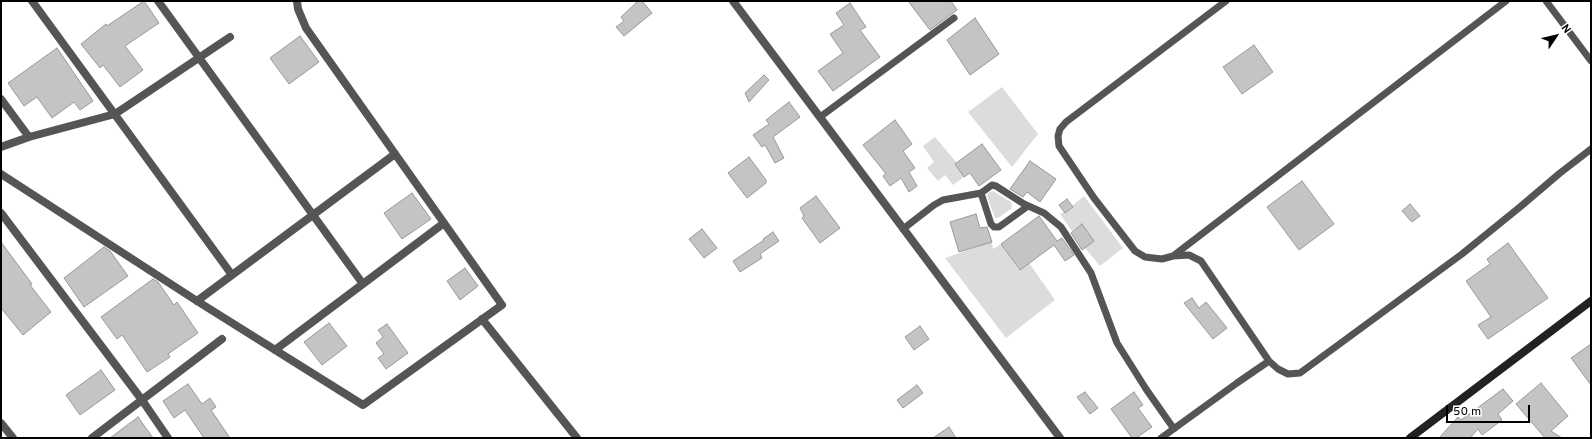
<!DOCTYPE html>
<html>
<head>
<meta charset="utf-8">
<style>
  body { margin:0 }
  #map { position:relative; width:1592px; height:439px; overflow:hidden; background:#fff; font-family:Overpass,sans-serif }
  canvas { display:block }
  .frame { position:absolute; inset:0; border:2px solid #000; pointer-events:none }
  .north { position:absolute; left:1536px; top:16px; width:40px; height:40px; -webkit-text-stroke:3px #fff; paint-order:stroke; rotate:55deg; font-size:11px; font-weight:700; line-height:16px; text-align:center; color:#000 }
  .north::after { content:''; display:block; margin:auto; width:14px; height:18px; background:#000; clip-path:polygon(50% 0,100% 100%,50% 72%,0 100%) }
  .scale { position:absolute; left:1446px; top:405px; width:84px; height:18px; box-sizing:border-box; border:2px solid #000; border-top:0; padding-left:5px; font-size:12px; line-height:14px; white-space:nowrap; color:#000; -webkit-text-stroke:3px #fff; paint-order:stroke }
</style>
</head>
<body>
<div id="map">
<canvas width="1592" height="439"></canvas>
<div class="frame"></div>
<div class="north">N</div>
<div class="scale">50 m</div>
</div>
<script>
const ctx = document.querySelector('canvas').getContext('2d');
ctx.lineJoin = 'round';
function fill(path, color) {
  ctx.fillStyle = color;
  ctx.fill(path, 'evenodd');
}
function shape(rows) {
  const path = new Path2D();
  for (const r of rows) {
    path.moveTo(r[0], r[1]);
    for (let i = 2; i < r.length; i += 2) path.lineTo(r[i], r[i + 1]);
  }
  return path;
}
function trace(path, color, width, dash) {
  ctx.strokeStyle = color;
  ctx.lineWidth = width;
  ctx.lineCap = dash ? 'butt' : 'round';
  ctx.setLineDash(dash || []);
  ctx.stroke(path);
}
const green = shape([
  [1002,87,1038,134,1012,167,968,112],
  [935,137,957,163,955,164,964,177,953,185,945,175,938,181,927,168,934,162,923,146],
  [993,191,1011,202,1012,205,1011,209,998,218,995,218,987,196,989,192],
  [1084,196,1123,248,1100,266,1085,248,1081,225,1072,231,1060,214,1064,212,1065,213,1073,208,1072,206],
  [992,242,993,249,1001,244,1019,270,1029,263,1055,300,1006,338,945,258]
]);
const building = shape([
  [144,1,159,23,125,46,143,70,120,87,103,65,100,68,81,44,106,24,107,26,144,1],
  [638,1,642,1,652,13,624,36,616,27,624,21,621,17,638,1],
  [908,1,951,1,957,10,930,30,908,1],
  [850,3,866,27,860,30,880,57,833,91,818,71,843,53,830,34,844,25,836,13,850,3],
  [975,18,999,54,970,75,947,40,975,18],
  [300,36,319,62,289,84,270,58,300,36],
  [1254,45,1273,72,1242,94,1223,67,1254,45],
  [57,48,93,101,80,110,74,102,52,118,37,97,24,106,8,83,57,48],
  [764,75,769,80,749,102,745,93,764,75],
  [789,102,800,117,773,137,784,158,775,163,765,145,762,147,753,135,769,124,766,120,789,102],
  [895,120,912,144,903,151,915,168,909,172,917,186,909,192,901,178,890,186,883,176,886,174,863,145,895,120],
  [982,144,1001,170,979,186,970,173,964,177,955,164,982,144],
  [749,157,766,180,766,183,747,198,728,173,749,157],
  [1030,161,1056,179,1040,202,1027,192,1023,197,1010,189,1030,161],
  [1302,181,1334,224,1299,250,1267,207,1302,181],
  [412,193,431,219,402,239,384,213,412,193],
  [816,196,840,228,820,243,802,218,804,216,800,208,816,196],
  [1067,199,1073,207,1065,213,1059,205,1067,199],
  [1410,204,1420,216,1412,222,1402,211,1410,204],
  [976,214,980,228,987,227,992,242,959,252,950,222,976,214],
  [1039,216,1057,241,1062,238,1074,255,1065,261,1054,245,1020,270,1001,244,1039,216],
  [1082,224,1094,241,1082,250,1071,233,1082,224],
  [702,229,717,248,704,258,689,239,702,229],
  [773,232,779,241,760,254,762,258,740,272,733,261,764,240,763,239,773,232],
  [1,242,32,284,30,285,51,312,23,335,1,308,1,242],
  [1508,243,1548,298,1488,339,1478,325,1491,317,1466,281,1490,264,1487,259,1508,243],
  [104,247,110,251,128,276,84,307,64,278,104,247],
  [465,268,478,286,460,300,447,281,465,268],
  [153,279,158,282,174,305,177,302,198,333,168,354,170,357,147,372,122,335,117,339,101,317,153,279],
  [1192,298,1199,308,1206,302,1227,328,1213,339,1184,303,1192,298],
  [329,323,347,346,322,365,304,342,329,323],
  [387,324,408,353,386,369,378,358,384,354,376,343,383,337,378,330,387,324],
  [920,326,929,339,914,350,905,337,920,326],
  [1591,344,1591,385,1571,358,1591,344],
  [101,370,115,390,80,415,66,395,101,370],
  [1541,383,1568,416,1551,431,1562,438,1545,438,1516,404,1541,383],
  [188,384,202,404,210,398,216,407,211,410,230,438,204,438,185,410,174,418,163,401,188,384],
  [917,385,923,393,903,408,897,400,917,385],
  [1503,389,1513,401,1498,414,1502,420,1482,435,1478,429,1470,438,1439,438,1458,417,1461,420,1503,389],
  [1085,392,1098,408,1090,414,1077,397,1085,392],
  [1134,392,1143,405,1138,408,1152,427,1136,438,1132,438,1111,409,1134,392],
  [138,417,153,438,110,438,138,417],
  [949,427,956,438,933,438,949,427]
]);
const lane = shape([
  [1226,1,1066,122,1060,129,1058,136,1059,146,1094,198,1135,251,1145,257,1162,259,1173,256,1189,255,1201,261,1269,361,1278,369,1288,374,1300,373,1462,254,1520,207,1560,173,1591,149],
  [1546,1,1591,61],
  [820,117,954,18],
  [1028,206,999,227,994,227,991,224,981,193,992,185,996,186,1024,204,1044,213,1061,227,1091,273,1117,343,1146,389,1174,429],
  [903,229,934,205,943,200,981,193],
  [1173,256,1506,1],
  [1161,438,1237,383,1269,361]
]);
const street = shape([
  [32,1,232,275],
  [158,1,363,284],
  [733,1,1060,438],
  [1,99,29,137],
  [1,147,29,137,115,114,230,37],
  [1,174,197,301,363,405,502,305,306,28,298,9,297,1],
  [1,213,142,400,168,438],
  [197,301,395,154],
  [482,319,577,438],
  [275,350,444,223],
  [1,423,13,438],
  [92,438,222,339]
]);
const secondary = shape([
  [1410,438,1591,301]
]);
fill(green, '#dcdcdc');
fill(building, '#c4c4c4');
trace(building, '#999', 1);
trace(lane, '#555', 7);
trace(street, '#555', 8);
trace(secondary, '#222', 8);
</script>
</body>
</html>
